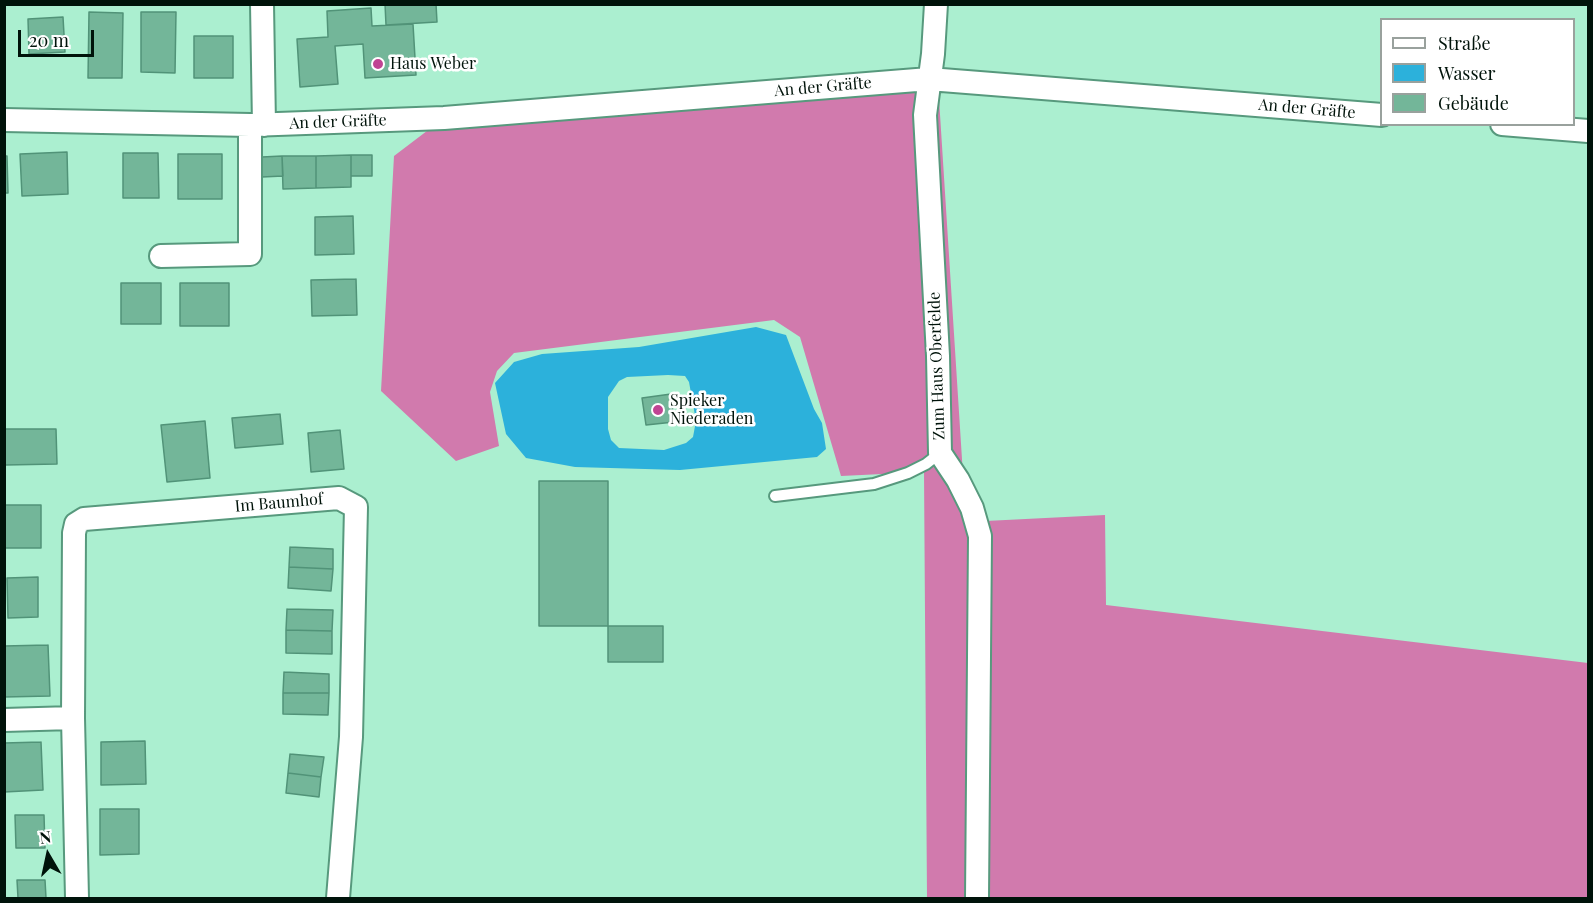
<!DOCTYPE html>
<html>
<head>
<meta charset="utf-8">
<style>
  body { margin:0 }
  #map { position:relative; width:1593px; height:903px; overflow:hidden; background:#abefd0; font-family:"Playfair Display",serif }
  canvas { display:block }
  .frame { position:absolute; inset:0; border:6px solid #00130a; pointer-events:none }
  .legend { position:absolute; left:1380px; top:18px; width:195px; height:108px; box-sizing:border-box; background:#fff; border:2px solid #99a19d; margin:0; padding:8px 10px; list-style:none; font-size:18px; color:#00130a }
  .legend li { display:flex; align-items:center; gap:12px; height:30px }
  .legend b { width:30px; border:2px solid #99a19d }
  .north { position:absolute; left:18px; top:825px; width:60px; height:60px; -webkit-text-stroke:4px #fff; paint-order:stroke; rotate:351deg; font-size:16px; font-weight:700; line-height:24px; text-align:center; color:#00130a }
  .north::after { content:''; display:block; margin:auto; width:21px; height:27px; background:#00130a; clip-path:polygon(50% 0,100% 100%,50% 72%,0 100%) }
  .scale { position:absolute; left:18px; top:30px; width:76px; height:27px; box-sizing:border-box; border:3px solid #00130a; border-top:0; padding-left:8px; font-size:18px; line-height:21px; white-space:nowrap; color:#00130a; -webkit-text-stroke:4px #fff; paint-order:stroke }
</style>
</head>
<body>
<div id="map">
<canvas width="1593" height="903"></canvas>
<div class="frame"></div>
<ul class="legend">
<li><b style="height:8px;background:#fff"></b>Straße</li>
<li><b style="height:16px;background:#2cb1db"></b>Wasser</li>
<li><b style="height:16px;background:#73b699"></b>Gebäude</li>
</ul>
<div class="north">N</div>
<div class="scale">20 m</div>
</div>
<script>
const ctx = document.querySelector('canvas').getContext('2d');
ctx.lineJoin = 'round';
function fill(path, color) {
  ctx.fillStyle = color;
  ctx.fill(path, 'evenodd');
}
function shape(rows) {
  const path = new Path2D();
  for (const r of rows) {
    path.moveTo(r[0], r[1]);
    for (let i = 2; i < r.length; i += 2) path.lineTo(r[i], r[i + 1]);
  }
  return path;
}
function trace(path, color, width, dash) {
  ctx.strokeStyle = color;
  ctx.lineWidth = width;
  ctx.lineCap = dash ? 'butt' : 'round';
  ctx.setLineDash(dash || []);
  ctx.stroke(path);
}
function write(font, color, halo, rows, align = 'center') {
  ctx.font = font + ' "Playfair Display",serif';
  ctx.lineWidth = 5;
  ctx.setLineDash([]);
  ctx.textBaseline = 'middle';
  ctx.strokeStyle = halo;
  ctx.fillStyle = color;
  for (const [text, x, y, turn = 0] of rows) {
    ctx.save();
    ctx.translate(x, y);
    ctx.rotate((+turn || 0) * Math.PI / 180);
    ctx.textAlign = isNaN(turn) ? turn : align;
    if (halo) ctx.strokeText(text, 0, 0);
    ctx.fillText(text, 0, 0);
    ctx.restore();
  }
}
const forest = shape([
  [938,83,966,522,1105,515,1106,605,1588,663,1588,898,927,898,924,472,841,476,800,337,774,320,514,353,497,371,490,392,499,446,456,461,381,391,394,156,444,118]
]);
const water = shape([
  [756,327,786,335,814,409,822,423,826,449,817,457,680,470,575,467,526,458,506,434,495,383,514,362,542,354,639,347],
  [668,375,685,376,689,382,696,421,693,437,686,443,664,450,619,448,611,440,608,429,608,397,619,381,627,377]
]);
const building = shape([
  [385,4,436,4,437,22,386,25,385,4],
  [371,8,372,26,413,24,416,75,365,78,363,44,335,46,338,84,300,87,297,39,328,37,327,11,371,8],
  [89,12,123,13,122,78,88,78,89,12],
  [141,12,176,12,175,73,141,72,141,12],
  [63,17,65,52,29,54,28,19,63,17],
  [194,36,233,36,233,78,194,78,194,36],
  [67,152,68,194,22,196,20,154,67,152],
  [123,153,158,153,159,198,123,198,123,153],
  [178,154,222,154,222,199,178,199,178,154],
  [351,155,351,187,316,188,316,156,351,155],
  [351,155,372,155,372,176,351,176,351,155],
  [4,156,7,156,8,193,4,193,4,156],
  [282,156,316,156,316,188,283,189,282,156],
  [282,156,283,176,262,177,262,157,282,156],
  [353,216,354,254,315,255,315,217,353,216],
  [356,279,357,315,312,316,311,280,356,279],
  [121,283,161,283,161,324,121,324,121,283],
  [180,283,229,283,229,326,180,326,180,283],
  [671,394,674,422,646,425,642,398,671,394],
  [280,414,283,444,235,448,232,418,280,414],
  [205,421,210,478,167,482,161,425,205,421],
  [5,429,56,429,57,464,5,465,5,429],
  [340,430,344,469,311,472,308,433,340,430],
  [539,481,608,481,608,626,539,626,539,481],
  [4,505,41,505,41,548,4,548,4,505],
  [290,547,333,549,333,569,289,567,290,547],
  [289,567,333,569,331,591,288,588,289,567],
  [38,577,38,617,8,618,7,578,38,577],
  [287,609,333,610,332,631,286,630,287,609],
  [608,626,663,626,663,662,608,662,608,626],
  [286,630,332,631,332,654,286,653,286,630],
  [48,645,50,696,4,697,4,646,48,645],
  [284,672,329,674,329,693,283,693,284,672],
  [283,693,329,693,328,715,283,714,283,693],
  [145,741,146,784,101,785,101,742,145,741],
  [41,742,43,790,4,792,4,743,41,742],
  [290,754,324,757,321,777,288,773,290,754],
  [288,773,321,777,319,797,286,793,288,773],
  [100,809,139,809,139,854,100,855,100,809],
  [15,815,44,815,45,848,16,848,15,815],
  [17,880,45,880,46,898,18,898,17,880]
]);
const lane = shape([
  [775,496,874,484,908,473,926,464,940,453]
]);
const street = shape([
  [262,4,264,125],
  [936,4,933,54,925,115,938,356,940,453,958,480,972,508,980,536,977,898],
  [4,120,250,125,444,118,929,79,1382,115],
  [1502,124,1588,131],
  [161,256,250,254,250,125],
  [4,720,73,718],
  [77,898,73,718,74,533,76,524,84,519,339,498,356,507,351,737,338,898]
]);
const markers = [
  [378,64,6,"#c04493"],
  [658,410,6,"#c04493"]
];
const poiNames = [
  ["Haus Weber",390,64],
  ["Spieker",670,401],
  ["Niederaden",670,419]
];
const streetNames = [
  ["An der Gräfte",823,87,-5],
  ["An der Gräfte",1307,109,5],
  ["An der Gräfte",338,122,-2],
  ["Zum Haus Oberfelde",937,366,-92],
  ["Im Baumhof",279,503,-5]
];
fill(forest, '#d17aad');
fill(water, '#2cb1db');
fill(building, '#73b699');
trace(building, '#519378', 1.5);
trace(lane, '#57997d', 14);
trace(street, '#57997d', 26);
trace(lane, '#fff', 10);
trace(street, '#fff', 22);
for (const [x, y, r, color] of markers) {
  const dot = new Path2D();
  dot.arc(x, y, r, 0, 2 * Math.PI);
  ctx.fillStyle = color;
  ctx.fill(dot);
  trace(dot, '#fff', 2);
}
write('16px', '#00130a', '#fff', poiNames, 'left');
write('16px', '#00130a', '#fff', streetNames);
</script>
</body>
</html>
